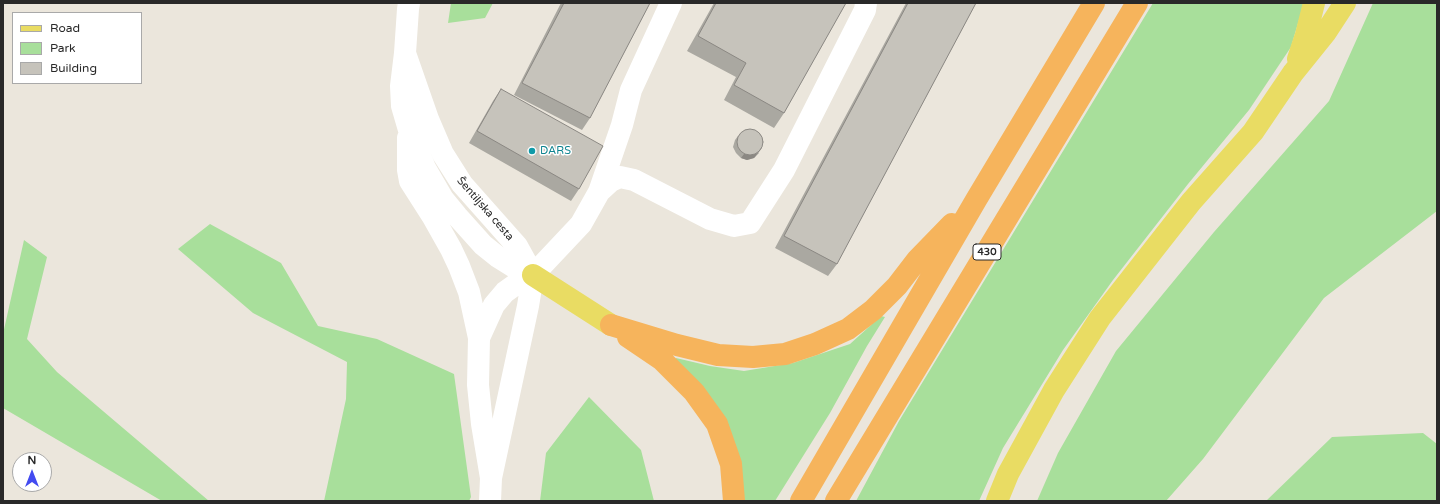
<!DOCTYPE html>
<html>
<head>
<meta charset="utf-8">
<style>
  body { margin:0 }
  #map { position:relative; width:1440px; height:504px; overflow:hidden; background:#ebe6dc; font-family:"Varela Round",sans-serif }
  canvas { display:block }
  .frame { position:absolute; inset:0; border:4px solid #292929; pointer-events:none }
  .legend { position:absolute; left:12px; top:12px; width:130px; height:72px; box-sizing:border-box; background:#fff; border:1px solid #a9a9a9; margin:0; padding:5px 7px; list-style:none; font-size:12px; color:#292929 }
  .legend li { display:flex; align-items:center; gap:8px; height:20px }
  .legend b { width:20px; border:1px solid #a9a9a9 }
  .north { position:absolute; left:12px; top:452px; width:40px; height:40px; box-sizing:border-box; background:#fff; border:1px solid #a9a9a9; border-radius:50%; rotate:0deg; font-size:11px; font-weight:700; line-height:16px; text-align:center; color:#292929 }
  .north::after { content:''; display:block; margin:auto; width:14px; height:18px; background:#434bf0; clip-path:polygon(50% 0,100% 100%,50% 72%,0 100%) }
</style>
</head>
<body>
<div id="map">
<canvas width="1440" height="504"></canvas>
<div class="frame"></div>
<ul class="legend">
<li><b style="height:5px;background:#e9dc63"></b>Road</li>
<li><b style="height:11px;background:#a8df9b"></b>Park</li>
<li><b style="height:11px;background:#c6c3bb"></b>Building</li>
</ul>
<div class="north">N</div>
</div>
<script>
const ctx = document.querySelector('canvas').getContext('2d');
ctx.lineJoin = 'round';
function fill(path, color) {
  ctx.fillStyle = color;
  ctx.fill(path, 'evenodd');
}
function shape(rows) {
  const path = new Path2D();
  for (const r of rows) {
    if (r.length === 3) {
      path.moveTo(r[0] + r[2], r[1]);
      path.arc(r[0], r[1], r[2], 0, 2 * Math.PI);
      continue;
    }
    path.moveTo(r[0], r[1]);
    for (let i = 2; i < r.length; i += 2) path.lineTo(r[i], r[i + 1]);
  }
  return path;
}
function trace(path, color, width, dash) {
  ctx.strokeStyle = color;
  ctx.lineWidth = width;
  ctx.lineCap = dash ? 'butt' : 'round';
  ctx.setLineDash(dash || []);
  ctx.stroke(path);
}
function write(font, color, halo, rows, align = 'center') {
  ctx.font = font + ' "Varela Round",sans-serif';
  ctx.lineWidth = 3;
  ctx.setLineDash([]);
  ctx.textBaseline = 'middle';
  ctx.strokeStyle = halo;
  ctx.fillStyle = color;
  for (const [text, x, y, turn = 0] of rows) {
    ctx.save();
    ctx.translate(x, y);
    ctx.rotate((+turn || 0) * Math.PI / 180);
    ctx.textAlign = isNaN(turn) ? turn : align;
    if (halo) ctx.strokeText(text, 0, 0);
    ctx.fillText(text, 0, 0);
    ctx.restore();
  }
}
const green = shape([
  [451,3,493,3,485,18,448,23],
  [1153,3,1304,3,1291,47,1249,110,1188,184,1113,280,1063,350,1003,448,979,501,856,501,899,421],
  [1373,3,1437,3,1437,211,1324,298,1203,459,1166,501,1037,501,1058,453,1116,351,1214,232,1329,101],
  [210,224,281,263,318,326,377,339,454,374,471,497,469,501,324,501,346,399,347,362,253,313,178,249],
  [24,240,47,257,27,339,57,372,209,501,162,501,3,408,3,334],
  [881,316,885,317,867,346,830,413,775,501,741,501,740,472,674,362,676,358,710,366,744,371,793,363,850,344],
  [589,397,641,450,654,501,540,501,546,453],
  [1423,433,1437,444,1437,501,1266,501,1332,437]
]);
const minor = shape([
  [409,3,408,9,405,53,401,86,402,106,409,130,425,168,443,199,457,216,483,245,498,257,514,267,533,275],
  [405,53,428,119,443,154,462,184,517,246,533,275,528,306,491,478,490,501],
  [408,138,408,170,410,181,433,217,451,249,459,266,469,292,479,338],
  [599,192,611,181,620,177,634,180,710,219,734,226,750,223,784,170,865,10,866,3],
  [491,478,482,424,478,385,479,338,494,305,505,292,519,282,533,275,581,224,599,192,622,125,631,90,671,3]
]);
const major = shape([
  [1298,59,1306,35,1314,3],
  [533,275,611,325],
  [997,501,1008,474,1054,390,1100,318,1191,202,1253,132,1293,73,1326,32,1345,3]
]);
const highway = shape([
  [611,325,677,345,718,355,753,357,785,354,815,344,848,329,873,310,897,286,917,260,952,224],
  [628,337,662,360,694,392,717,424,731,464,734,501],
  [801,501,976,200,1094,3],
  [836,501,1137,3]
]);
const wall = shape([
  [561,3,650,3,590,118,582,130,514,95],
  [714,3,846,3,784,113,774,128,724,100,736,77,687,51],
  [906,3,976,3,837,264,828,276,775,248],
  [501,89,579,189,571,201,469,143,493,101],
  [738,136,759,153,754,158,747,160,741,158,736,153,733,147,735,140]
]);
const shadedWall = shape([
  [762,148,754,158,747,160,741,158,744,154]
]);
const building = shape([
  [564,3,650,3,590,118,522,83,564,3],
  [716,3,846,3,784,113,734,85,746,63,698,36,716,3],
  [908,3,976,3,837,264,784,236,908,3],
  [501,89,603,146,579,189,477,131,501,89],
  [750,142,13]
]);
const markers = [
  [532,151,4,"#0f9aa8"]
];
const shields = [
  [987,252,28]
];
const shieldNames = [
  ["430",987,252]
];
const cultureNames = [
  ["DARS",540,151]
];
const streetNames = [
  ["Šentiljska cesta",485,209,49]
];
fill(green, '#a8df9b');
trace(minor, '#fff', 22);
trace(major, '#e9dc63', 22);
trace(highway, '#f6b45c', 22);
fill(wall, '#aaa8a1');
fill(shadedWall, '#8b8883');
fill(building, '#c6c3bb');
trace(building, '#8b8883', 1);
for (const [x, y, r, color] of markers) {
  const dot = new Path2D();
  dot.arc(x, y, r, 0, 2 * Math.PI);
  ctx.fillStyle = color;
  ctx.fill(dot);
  trace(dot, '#fff', 1.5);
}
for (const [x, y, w] of shields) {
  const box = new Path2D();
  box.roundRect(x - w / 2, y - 8, w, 16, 3);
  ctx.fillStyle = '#fff';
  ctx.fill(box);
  trace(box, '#292929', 1);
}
write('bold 10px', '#292929', null, shieldNames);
write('11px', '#0d838f', '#fff', cultureNames, 'left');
write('11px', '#292929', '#fff', streetNames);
</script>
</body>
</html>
